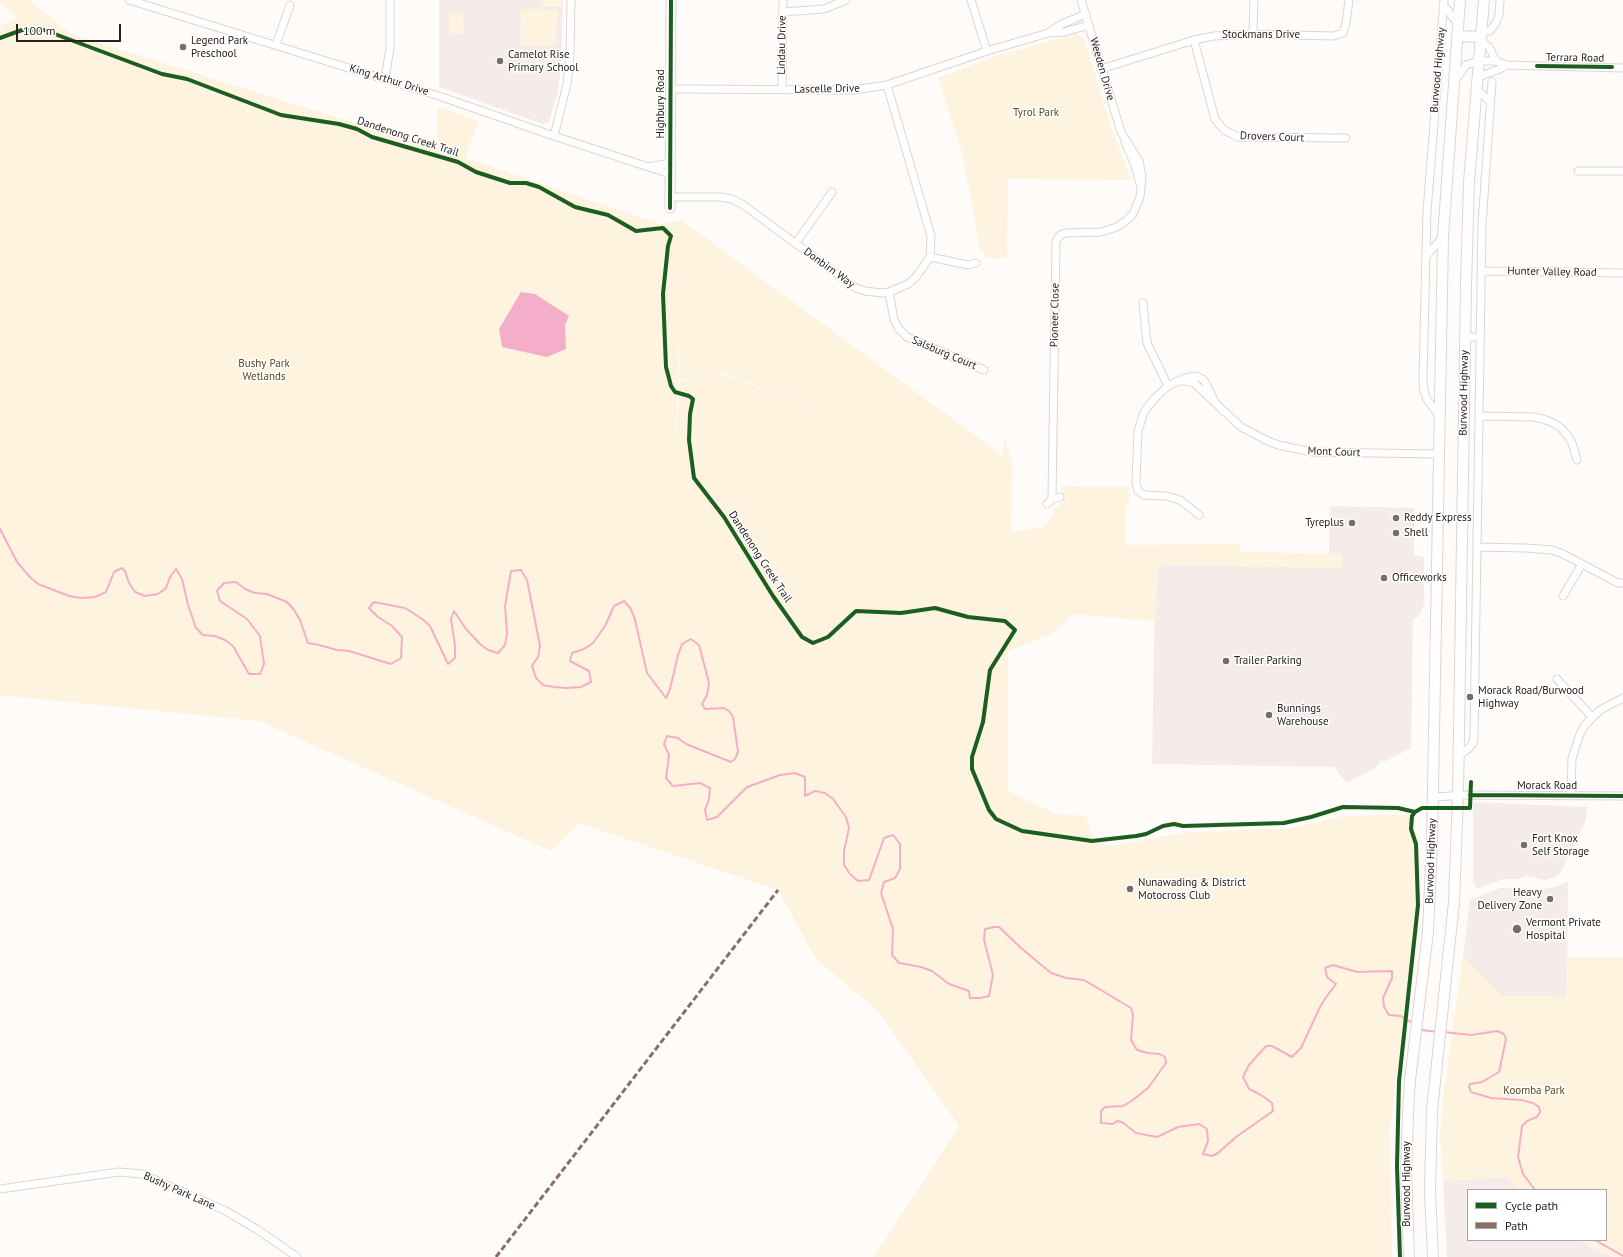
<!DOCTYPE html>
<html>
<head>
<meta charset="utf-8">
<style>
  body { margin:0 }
  #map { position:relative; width:1623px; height:1257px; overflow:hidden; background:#fefbf9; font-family:"PT Sans",sans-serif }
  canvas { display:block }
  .legend { position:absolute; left:1467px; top:1189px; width:140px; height:52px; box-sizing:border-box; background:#fff; border:1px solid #a9a6a5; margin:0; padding:5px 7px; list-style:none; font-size:12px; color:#29201d }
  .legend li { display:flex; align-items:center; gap:8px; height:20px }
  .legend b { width:20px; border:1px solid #a9a6a5 }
  .scale { position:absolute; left:16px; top:24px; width:105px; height:18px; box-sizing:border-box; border:2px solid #29201d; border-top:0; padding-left:5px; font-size:12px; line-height:14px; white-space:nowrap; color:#29201d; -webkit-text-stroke:3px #fff; paint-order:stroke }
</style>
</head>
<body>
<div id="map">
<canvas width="1623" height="1257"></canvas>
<ul class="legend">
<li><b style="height:5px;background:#1b5e20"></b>Cycle path</li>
<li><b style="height:5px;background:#8d6e63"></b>Path</li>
</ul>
<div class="scale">100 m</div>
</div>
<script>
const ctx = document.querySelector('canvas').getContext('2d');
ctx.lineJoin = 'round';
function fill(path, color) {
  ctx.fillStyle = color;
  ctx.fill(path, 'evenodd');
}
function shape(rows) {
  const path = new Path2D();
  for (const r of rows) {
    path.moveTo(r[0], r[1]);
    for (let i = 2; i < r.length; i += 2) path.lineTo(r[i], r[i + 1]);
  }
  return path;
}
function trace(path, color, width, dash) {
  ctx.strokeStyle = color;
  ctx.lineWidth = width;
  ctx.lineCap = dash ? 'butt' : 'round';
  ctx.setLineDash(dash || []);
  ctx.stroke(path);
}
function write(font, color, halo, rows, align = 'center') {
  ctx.font = font + ' "PT Sans",sans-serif';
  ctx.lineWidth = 3;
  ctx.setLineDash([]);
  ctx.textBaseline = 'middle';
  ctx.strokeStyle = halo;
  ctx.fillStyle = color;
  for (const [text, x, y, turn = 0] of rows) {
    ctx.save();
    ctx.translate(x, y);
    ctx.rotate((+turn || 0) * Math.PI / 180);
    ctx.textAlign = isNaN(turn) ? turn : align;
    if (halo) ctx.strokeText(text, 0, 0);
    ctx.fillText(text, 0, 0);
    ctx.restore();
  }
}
const built = shape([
  [439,0,563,0,561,69,557,95,549,122,543,124,439,87],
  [1330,506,1414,508,1414,555,1424,557,1424,605,1418,617,1413,619,1411,748,1386,761,1380,761,1375,769,1346,783,1334,767,1152,764,1155,584,1157,584,1157,565,1342,555,1329,554],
  [1473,802,1587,807,1586,819,1582,829,1561,872,1556,877,1545,880,1527,876,1518,879,1504,879,1479,888,1475,888,1475,884,1473,883],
  [1568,881,1567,997,1501,996,1463,957,1470,900,1500,888,1508,888,1526,893,1541,889,1556,887],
  [1506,1177,1520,1190,1468,1190,1468,1240,1581,1240,1596,1251,1614,1257,1447,1257,1443,1181]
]);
const green = shape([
  [0,0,29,0,71,34,437,149,438,107,478,121,465,158,660,224,681,220,1003,456,1004,435,1012,462,1011,532,1044,527,1054,514,1053,508,1061,505,1061,486,1129,487,1129,503,1125,503,1125,545,1240,544,1240,552,1342,554,1342,568,1158,565,1155,621,1073,614,1052,634,1008,651,1008,791,1056,814,1086,816,1095,843,1112,846,1182,833,1292,828,1344,816,1415,815,1416,911,1390,1131,1392,1257,874,1257,959,1126,878,1011,816,959,778,890,579,823,551,851,259,721,0,695,0,26,18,18,0,2],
  [681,227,679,381,718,371,859,425,717,372,680,382,675,450,678,381],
  [541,0,562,0,562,7,541,7],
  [521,9,557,10,556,46,520,45],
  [463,12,464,34,449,34,449,13],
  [1076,34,1084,39,1110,123,1131,180,1008,179,1007,258,987,258,983,252,980,249,963,155,938,78,999,55],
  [1463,957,1501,996,1566,997,1567,958,1623,958,1623,1257,1614,1257,1596,1251,1581,1240,1606,1240,1606,1190,1520,1190,1506,1177,1443,1181,1440,1136,1444,1089]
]);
const water = shape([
  [521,292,535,294,569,316,565,325,566,349,547,357,502,347,499,329]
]);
const stream = shape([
  [0,529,17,562,30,577,38,584,69,596,81,598,95,597,106,592,114,572,122,568,125,571,129,583,135,592,145,596,158,594,166,588,170,577,176,569,182,579,188,605,196,628,203,635,215,636,225,640,233,646,249,674,260,674,264,664,260,636,247,619,220,601,217,591,224,583,236,582,245,589,255,593,267,594,287,602,294,610,300,620,308,643,319,645,337,650,349,651,391,664,401,658,402,637,392,626,378,617,369,608,374,602,405,608,422,619,430,626,448,664,455,658,455,646,451,619,454,611,466,629,480,644,488,650,498,653,505,645,507,633,505,606,511,571,521,570,527,580,540,646,538,657,532,666,536,678,543,685,554,687,567,688,581,687,591,682,589,671,570,661,572,653,584,649,593,643,605,626,614,606,624,601,631,609,635,620,647,673,666,698,670,689,678,655,682,644,691,639,699,645,709,683,707,695,702,704,705,709,724,708,729,711,733,717,738,752,735,759,731,762,686,744,678,738,667,736,664,744,669,755,666,778,673,786,700,783,710,788,709,799,705,810,707,820,717,817,747,787,780,775,795,773,805,777,805,796,815,791,825,793,833,799,846,817,849,828,844,851,844,865,850,874,858,881,869,880,884,838,893,835,900,844,900,869,895,878,884,882,881,893,893,929,892,955,899,963,921,967,932,971,949,984,969,991,970,998,980,998,989,996,993,975,984,940,985,929,994,927,999,927,1021,948,1051,973,1066,978,1084,980,1131,1008,1133,1014,1131,1040,1137,1050,1148,1053,1160,1054,1165,1057,1166,1063,1148,1088,1133,1100,1123,1106,1105,1107,1101,1111,1101,1123,1113,1124,1117,1121,1122,1122,1136,1133,1157,1137,1178,1127,1199,1124,1207,1129,1208,1141,1203,1154,1212,1156,1218,1153,1236,1137,1273,1111,1272,1103,1261,1095,1249,1089,1243,1077,1249,1065,1266,1046,1272,1046,1292,1057,1301,1048,1319,1009,1324,1000,1336,984,1327,977,1325,968,1333,965,1357,972,1392,971,1392,978,1383,998,1384,1007,1389,1015,1401,1016,1414,1024],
  [1419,1028,1422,1030,1438,1032],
  [1444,1032,1471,1035,1497,1031,1504,1034,1506,1039,1499,1072,1482,1082,1470,1084,1469,1087,1471,1092,1491,1098,1521,1100,1533,1103,1539,1107,1540,1112,1537,1117,1527,1121,1522,1126,1518,1157,1523,1174,1535,1190],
  [1595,1240,1623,1256]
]);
const minor = shape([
  [129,0,439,96,554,136,670,174],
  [971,0,987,51],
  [1443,4,1458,24],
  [783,12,824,9,846,0],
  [1049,32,1062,24,1086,14],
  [1481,32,1490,31,1496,23,1499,15,1500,0],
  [1253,34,1254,0],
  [1480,39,1489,47,1496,61],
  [1194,40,1215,119,1224,130,1238,137,1346,138],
  [276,45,290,5],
  [1101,69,1194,40,1214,36,1253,34,1333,36,1343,33,1346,23,1349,0],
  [1478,77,1500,69,1506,65],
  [385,79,390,48,390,0],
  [1455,81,1466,65,1479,61,1496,61,1506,65,1623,68],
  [1476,88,1490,102],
  [670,89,853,90,887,85,987,51,1048,33,1064,32,1089,25],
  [782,89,783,0],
  [554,136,567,84,570,55,571,0],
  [1125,142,1135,165,1139,181],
  [649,167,670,163],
  [1578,171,1623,171],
  [670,197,720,197,732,199,742,204,856,288,865,291,882,293,889,292,908,284,916,277,930,257,931,236,887,85],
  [796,243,832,192],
  [1426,256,1443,237],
  [930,257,968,265,976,263],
  [1481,271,1623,273],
  [889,292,894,320,899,329,907,337,984,370],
  [1143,303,1147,343,1168,386],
  [1465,337,1481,337],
  [1177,381,1186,381,1194,383,1241,427,1266,440,1278,445,1312,452,1438,454],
  [1439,416,1427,399,1424,391,1423,379,1427,211,1444,0],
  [1479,416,1534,417,1543,419,1553,423,1561,428,1568,436,1572,443,1577,460],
  [1052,499,1056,241,1060,235,1066,233,1101,232,1117,227,1127,220,1133,214,1140,197,1142,177,1139,161,1121,132,1081,0],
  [1047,504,1052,499,1060,497],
  [1199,515,1180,500,1166,496,1144,495,1138,491,1136,482,1138,431,1144,412,1155,398,1168,386,1185,378,1196,376,1204,380,1214,400],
  [1477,547,1526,548,1552,550,1563,554,1618,583,1623,583],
  [1563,596,1582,564],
  [1557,679,1592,717],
  [1459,755,1468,749,1473,743,1474,737,1482,225,1492,82],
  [1571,795,1572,758,1580,734,1585,725,1600,710,1623,698],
  [1433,797,1470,795,1623,796],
  [0,1189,119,1172,142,1174,224,1210,258,1230,297,1257]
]);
const major = shape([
  [670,208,671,0]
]);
const highway = shape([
  [1457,36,1481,37],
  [1409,1257,1406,1174,1408,1113,1410,1080,1428,932,1432,842,1443,237,1460,0],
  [1433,1257,1430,1191,1432,1110,1454,902,1458,795,1466,285,1469,182,1484,0]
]);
const quiet = shape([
  [496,1257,778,890]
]);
const cycleway = shape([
  [0,38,22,30,44,30,162,74,187,79,281,115,339,124,357,129,372,137,458,162,476,172,510,183,526,183,539,187,575,207,608,215,636,231,663,228,671,236,668,246,663,294,666,367,671,386,675,392,689,396,693,399,690,414,689,440,694,478,724,517,773,596,802,637,813,643,828,637,856,611,901,613,935,608,968,617,1005,621,1015,630,990,670,983,722,972,757,972,769,989,810,996,819,1022,831,1092,841,1136,836,1146,834,1163,826,1174,824,1183,826,1284,823,1311,817,1343,807,1398,808,1415,812],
  [1537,66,1612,67],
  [670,208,671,0],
  [1470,795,1623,796],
  [1400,1257,1397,1166,1399,1081,1418,905,1416,844,1411,829,1412,816,1415,812,1422,808,1470,808,1471,782]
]);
const markers = [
  [183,47,4,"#746d6a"],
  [500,61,4,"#746d6a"],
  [1396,518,4,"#746d6a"],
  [1352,523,4,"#746d6a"],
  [1396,533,4,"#746d6a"],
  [1384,578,4,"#746d6a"],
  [1226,661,4,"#746d6a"],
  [1470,697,4,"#746d6a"],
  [1269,715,4,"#746d6a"],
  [1524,845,4,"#746d6a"],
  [1130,889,4,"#746d6a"],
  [1550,899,4,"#746d6a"],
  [1517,929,5,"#746d6a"]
];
const streetNames = [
  ["Stockmans Drive",1261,35],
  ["Lindau Drive",782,45,-89],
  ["Terrara Road",1575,58,1],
  ["Weeden Drive",1102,69,74],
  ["Burwood Highway",1438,70,-85],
  ["King Arthur Drive",389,80,17],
  ["Lascelle Drive",827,89,-1],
  ["Highbury Road",661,104,-90],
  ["Dandenong Creek Trail",408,137,18],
  ["Drovers Court",1272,137,2],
  ["Donbirn Way",829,268,36],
  ["Hunter Valley Road",1552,272,1],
  ["Pioneer Close",1055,315,-89],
  ["Salsburg Court",944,353,23],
  ["Burwood Highway",1464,393,-89],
  ["Mont Court",1334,452,2],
  ["Dandenong Creek Trail",760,557,57],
  ["Morack Road",1547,786],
  ["Burwood Highway",1431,861,-88],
  ["Burwood Highway",1407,1184,-90],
  ["Bushy Park Lane",179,1191,24]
];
const poiNames = [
  ["Legend Park",191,41],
  ["Preschool",191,54],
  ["Camelot Rise",508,55],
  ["Primary School",508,68],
  ["Reddy Express",1404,518],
  ["Tyreplus",1344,523,"right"],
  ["Shell",1404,533],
  ["Officeworks",1392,578],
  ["Trailer Parking",1234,661],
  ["Morack Road/Burwood",1478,691],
  ["Highway",1478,704],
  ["Bunnings",1277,709],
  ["Warehouse",1277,722],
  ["Fort Knox",1532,839],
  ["Self Storage",1532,852],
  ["Nunawading & District",1138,883],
  ["Motocross Club",1138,896],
  ["Heavy",1542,893,"right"],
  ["Delivery Zone",1542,906,"right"],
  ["Vermont Private",1526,923],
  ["Hospital",1526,936]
];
const parkNames = [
  ["Tyrol Park",1036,113],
  ["Bushy Park",264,364],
  ["Wetlands",264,377],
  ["Koomba Park",1534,1091]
];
fill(built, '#f5ece9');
fill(green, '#fdf3de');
fill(water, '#f5aeca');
trace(stream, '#f5aeca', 2);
trace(minor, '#dcd6d3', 9);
trace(major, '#dcd6d3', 11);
trace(highway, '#dcd6d3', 12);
trace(minor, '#fffefe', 7);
trace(major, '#fffefe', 9);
trace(highway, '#fffefe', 10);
trace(quiet, '#8d6e63', 3, [6, 3]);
trace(cycleway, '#1b5e20', 4);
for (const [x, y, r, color] of markers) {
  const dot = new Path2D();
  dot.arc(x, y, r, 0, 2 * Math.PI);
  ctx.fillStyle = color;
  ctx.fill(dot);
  trace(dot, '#fff', 1.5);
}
write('11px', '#29201d', '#fff', streetNames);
write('11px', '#29201d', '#fff', poiNames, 'left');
write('11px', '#5a491f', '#fff', parkNames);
</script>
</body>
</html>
